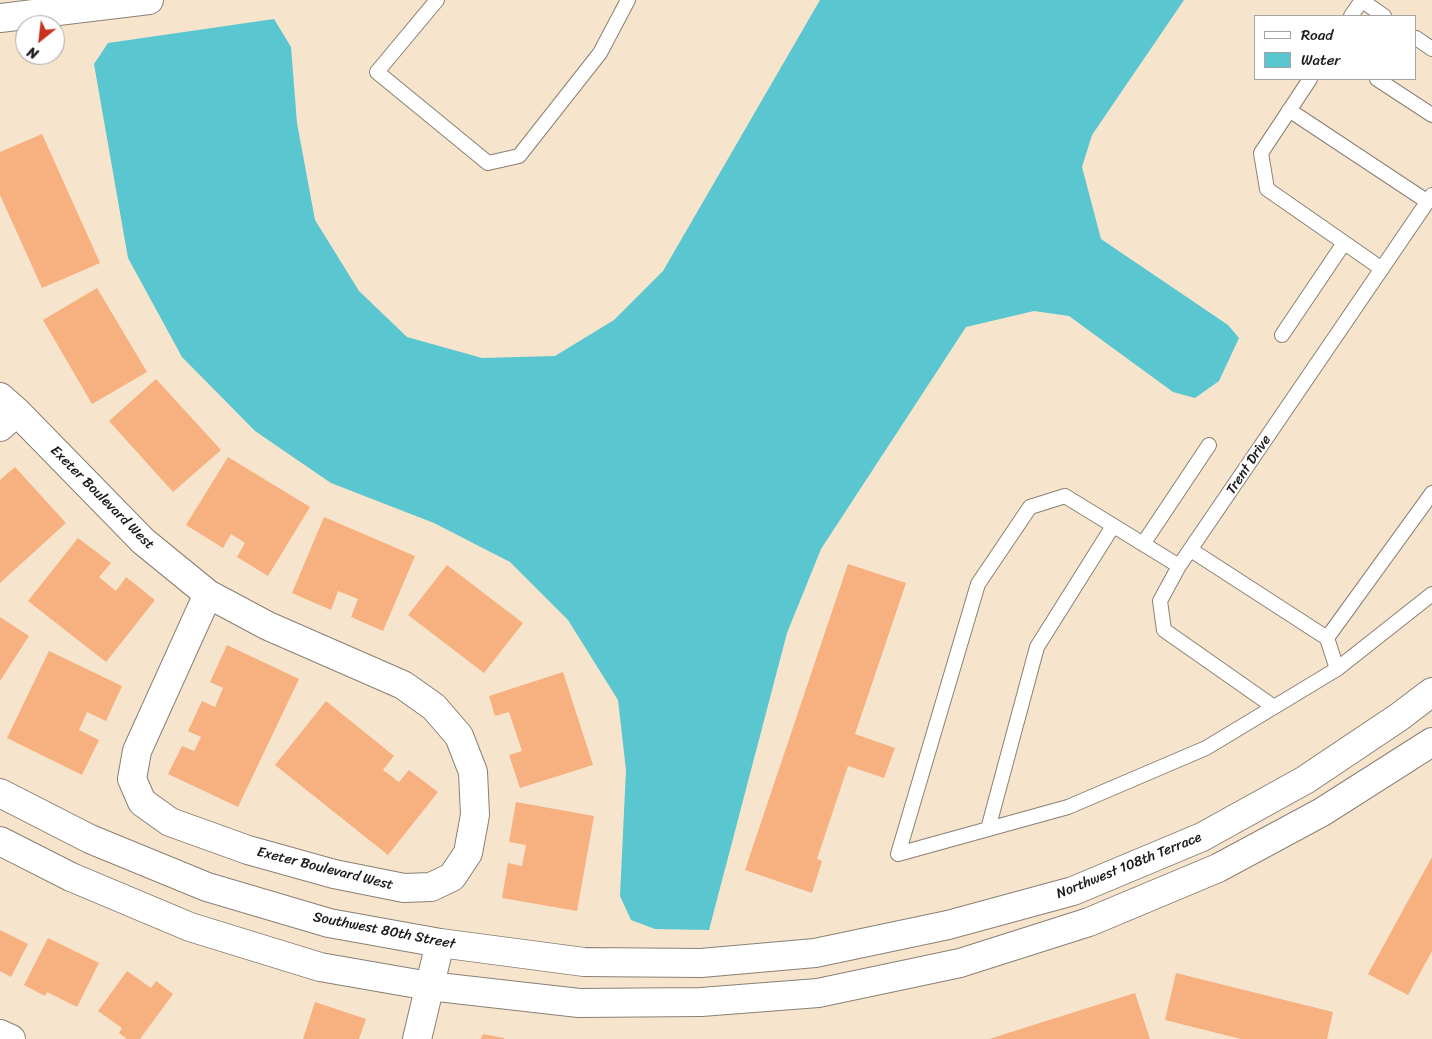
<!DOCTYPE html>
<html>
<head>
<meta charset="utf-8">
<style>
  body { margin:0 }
  #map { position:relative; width:1432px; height:1039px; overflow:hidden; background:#f6e4cd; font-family:Sriracha,sans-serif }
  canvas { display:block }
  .legend { position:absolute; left:1254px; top:15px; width:162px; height:65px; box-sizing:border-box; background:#fff; border:1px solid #a4a4a4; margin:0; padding:6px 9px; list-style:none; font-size:15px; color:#1c1c1c }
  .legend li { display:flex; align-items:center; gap:10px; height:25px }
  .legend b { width:25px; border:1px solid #a4a4a4 }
  .north { position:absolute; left:15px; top:15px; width:50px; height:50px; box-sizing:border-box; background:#fff; border:1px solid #a4a4a4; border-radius:50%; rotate:209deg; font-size:14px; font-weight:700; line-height:20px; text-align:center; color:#1c1c1c }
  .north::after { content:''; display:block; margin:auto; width:18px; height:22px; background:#c8321e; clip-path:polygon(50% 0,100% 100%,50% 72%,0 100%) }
</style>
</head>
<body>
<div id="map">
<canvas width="1432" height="1039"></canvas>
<ul class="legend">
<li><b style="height:6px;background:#fff"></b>Road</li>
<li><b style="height:14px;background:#59c6d0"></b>Water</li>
</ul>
<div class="north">N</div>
</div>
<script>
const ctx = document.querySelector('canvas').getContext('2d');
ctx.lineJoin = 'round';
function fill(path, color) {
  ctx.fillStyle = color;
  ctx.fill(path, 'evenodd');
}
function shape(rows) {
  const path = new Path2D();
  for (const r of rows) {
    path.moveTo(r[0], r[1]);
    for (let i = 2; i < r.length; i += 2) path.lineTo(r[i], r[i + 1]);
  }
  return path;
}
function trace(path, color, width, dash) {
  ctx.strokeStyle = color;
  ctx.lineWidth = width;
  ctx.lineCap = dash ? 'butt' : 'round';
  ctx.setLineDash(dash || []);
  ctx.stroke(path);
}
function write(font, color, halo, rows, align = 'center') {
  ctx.font = font + ' Sriracha,sans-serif';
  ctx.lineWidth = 4;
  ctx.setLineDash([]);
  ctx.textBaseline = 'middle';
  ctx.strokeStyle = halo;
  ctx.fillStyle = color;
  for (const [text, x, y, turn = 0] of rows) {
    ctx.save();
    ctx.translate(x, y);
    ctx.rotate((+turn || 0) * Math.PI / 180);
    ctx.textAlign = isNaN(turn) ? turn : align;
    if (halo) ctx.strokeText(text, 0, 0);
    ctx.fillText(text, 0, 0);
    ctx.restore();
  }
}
const water = shape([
  [820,0,1184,0,1092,135,1082,167,1101,239,1228,325,1239,338,1219,381,1195,398,1173,392,1069,316,1034,311,966,327,821,549,787,633,709,930,655,929,631,920,620,896,626,770,618,700,568,620,510,562,434,523,331,483,255,431,182,357,128,258,94,64,108,43,274,19,291,47,297,123,315,220,359,291,407,337,482,358,555,356,614,320,663,271]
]);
const building = shape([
  [42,134,100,263,42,288,0,195,0,152],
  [97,288,147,372,92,404,43,320],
  [156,379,221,450,173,492,109,421],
  [228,457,310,507,268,576,237,557,245,543,231,534,223,548,186,525],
  [15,467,66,523,0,583,0,480],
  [324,517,415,556,383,631,351,617,358,599,338,591,331,610,292,593],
  [78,538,111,563,99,577,116,591,126,577,155,600,106,662,28,601],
  [848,564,906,583,855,734,895,748,884,778,848,766,817,859,822,861,812,893,745,870],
  [447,565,523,623,484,673,408,615],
  [0,617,29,636,0,681],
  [227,645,299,679,238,807,168,774,182,746,194,751,201,737,188,731,202,701,215,707,223,688,210,682],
  [49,651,122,686,106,721,87,712,79,730,99,740,82,775,7,738],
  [563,672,593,765,520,788,509,755,522,751,509,712,495,716,489,696],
  [326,701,394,756,383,770,399,782,409,770,438,792,388,855,275,765],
  [516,802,594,816,577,911,502,898,508,863,522,866,526,845,509,842],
  [1432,857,1432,951,1408,995,1368,974],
  [0,930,28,944,11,977,0,971],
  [48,938,99,963,77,1007,47,992,45,996,24,985],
  [127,971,151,988,156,981,173,994,140,1039,127,1039,119,1033,122,1028,98,1011],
  [1176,973,1333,1012,1327,1039,1241,1039,1165,1020],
  [1135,993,1150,1039,989,1039],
  [315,1002,366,1019,359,1039,303,1039],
  [483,1034,504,1038,504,1039,481,1039]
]);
const service = shape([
  [437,0,377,72,488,163,519,156,600,53,628,0],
  [1361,0,1384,16],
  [1351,16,1362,0],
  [1416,38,1432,49],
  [1310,79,1261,153,1267,189,1382,269],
  [1377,79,1432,115],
  [1289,110,1428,202],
  [1282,335,1344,243],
  [1143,544,1209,445],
  [1191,550,1327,638,1337,669],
  [1327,638,1432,493],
  [1274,707,1164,630,1160,601,1179,566,1432,195],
  [988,829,1037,647,1113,526],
  [898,854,1068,807,1206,748,1337,669,1432,594],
  [898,854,978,584,1030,507,1065,496,1179,566]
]);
const minor = shape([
  [0,18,149,0],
  [0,397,17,412,143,541,208,594,268,626,403,685,434,707,459,736,473,772,475,815,468,853,452,877,431,887,404,888,334,874,248,850,170,822,142,802,132,779,137,751,208,594],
  [0,427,17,412],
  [0,1034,11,1039],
  [417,1039,440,943]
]);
const tertiary = shape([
  [0,793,90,839,207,887,329,923,440,943,584,962,701,963,815,953,948,925,1073,891,1202,837,1305,780,1399,717,1432,692],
  [0,841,71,877,190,927,320,967,429,986,579,1003,701,1002,818,993,960,963,1089,922,1218,868,1322,812,1432,742]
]);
const streetNames = [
  ["Trent Drive",1249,465,-56],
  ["Exeter Boulevard West",102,498,45],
  ["Northwest 108th Terrace",1129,866,-22],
  ["Exeter Boulevard West",325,869,14],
  ["Southwest 80th Street",384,931,11]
];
fill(water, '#59c6d0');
fill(building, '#f7b180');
trace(service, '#898074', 16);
trace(minor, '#898074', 30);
trace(tertiary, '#898074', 30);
trace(service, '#fff', 14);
trace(minor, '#fff', 28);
trace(tertiary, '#fff', 28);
write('14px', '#1c1c1c', '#fff', streetNames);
</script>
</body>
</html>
